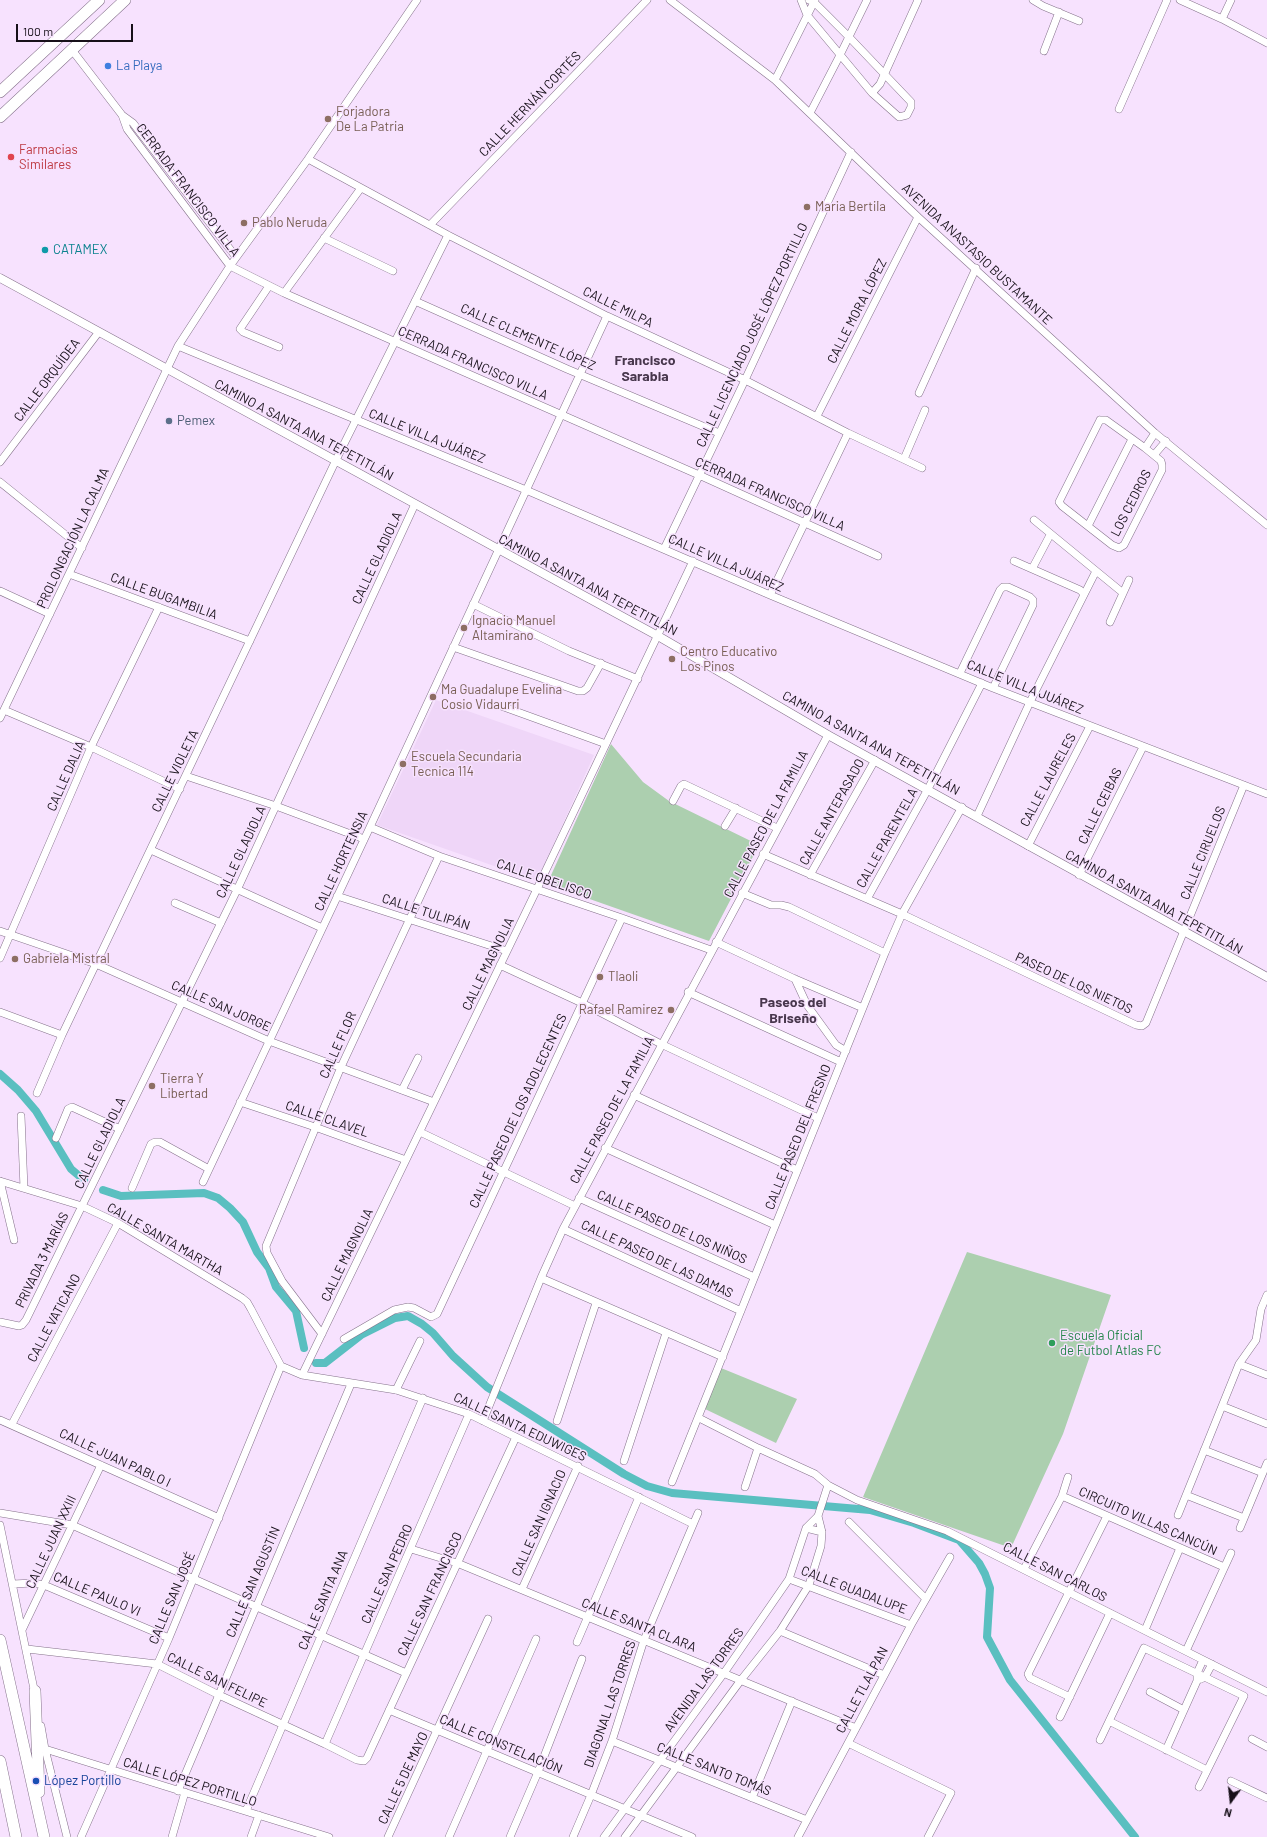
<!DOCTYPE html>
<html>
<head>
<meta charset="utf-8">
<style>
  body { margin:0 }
  #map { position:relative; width:1267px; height:1837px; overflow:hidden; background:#f7e2fe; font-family:Barlow,sans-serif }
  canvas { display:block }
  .north { position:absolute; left:1211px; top:1781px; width:40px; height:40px; -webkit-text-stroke:3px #f7e2fe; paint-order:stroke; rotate:195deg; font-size:11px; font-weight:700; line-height:16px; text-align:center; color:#171019 }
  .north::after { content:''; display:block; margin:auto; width:14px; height:18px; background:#171019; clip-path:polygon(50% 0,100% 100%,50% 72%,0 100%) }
  .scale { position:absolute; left:16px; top:24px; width:117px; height:18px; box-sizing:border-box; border:2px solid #171019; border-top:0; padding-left:5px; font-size:12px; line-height:14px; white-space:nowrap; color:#171019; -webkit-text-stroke:3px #f7e2fe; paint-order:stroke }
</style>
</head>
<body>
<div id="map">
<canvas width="1267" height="1837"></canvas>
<div class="north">N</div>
<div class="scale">100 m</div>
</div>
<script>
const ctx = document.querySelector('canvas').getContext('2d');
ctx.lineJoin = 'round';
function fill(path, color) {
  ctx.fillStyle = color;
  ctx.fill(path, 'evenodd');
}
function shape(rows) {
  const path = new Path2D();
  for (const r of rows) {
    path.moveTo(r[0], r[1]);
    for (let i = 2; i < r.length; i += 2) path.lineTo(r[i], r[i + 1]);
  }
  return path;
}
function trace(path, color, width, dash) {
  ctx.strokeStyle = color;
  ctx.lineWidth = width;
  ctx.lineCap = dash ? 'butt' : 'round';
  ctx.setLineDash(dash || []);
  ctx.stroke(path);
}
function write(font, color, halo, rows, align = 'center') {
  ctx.font = font + ' Barlow,sans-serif';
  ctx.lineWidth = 3;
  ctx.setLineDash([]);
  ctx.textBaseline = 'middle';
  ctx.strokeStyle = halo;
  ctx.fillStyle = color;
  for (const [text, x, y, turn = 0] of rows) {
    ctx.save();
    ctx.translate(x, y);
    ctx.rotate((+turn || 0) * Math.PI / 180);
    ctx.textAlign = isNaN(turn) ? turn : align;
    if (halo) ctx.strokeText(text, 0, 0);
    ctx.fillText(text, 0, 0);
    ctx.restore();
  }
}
const built = shape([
  [436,700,594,755,537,881,377,825]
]);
const green = shape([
  [611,744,643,782,669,801,759,845,709,941,547,884],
  [967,1252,1111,1295,1063,1434,1011,1548,863,1497],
  [721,1368,797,1399,776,1443,705,1409]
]);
const canal = shape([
  [0,1074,18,1090,36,1111,71,1169,84,1180],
  [103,1190,121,1196,204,1193,218,1198,230,1208,243,1222,257,1252,269,1268,276,1287,296,1311,304,1348],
  [316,1363,325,1363,361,1335,395,1318,408,1316,422,1324,433,1333,453,1356,487,1387,624,1474,647,1486,672,1493,870,1510,914,1523,959,1540,979,1563,985,1574,990,1588,987,1637,1010,1680,1135,1837]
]);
const minor = shape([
  [670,0,775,80,918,217,1155,433,1267,525],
  [801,0,807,15,872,93,899,117,907,115,911,107,911,102,849,37,814,2,809,0],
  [1033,0,1043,6,1079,21],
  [1180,0,1222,19,1267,43],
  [1222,19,1231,0],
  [72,50,122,115,133,123,236,257],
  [1044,51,1059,12],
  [775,80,815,0],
  [872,93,880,84,918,0],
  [1119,109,1167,0],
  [810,113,840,55,867,0],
  [122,115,127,129,230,266,284,293,699,475,878,556],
  [308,159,448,235,607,316,745,380,848,433,922,468],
  [430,225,647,0],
  [324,238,393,271],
  [269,286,240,329,243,332,279,347],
  [284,293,361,188],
  [415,301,567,369,719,433],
  [178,346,526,490,770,595,993,688,1267,794],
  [919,393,976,268],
  [817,416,918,217],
  [1100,420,1106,420,1145,448,1161,461,1162,465,1162,470,1124,545,1119,548,1112,545,1062,506,1059,502,1100,420],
  [1145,448,1155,433],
  [1154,455,1166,441],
  [904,459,925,410],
  [0,462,98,333],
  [0,482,82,548],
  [1034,520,1123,593],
  [1088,526,1132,439],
  [664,549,745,380,851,152],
  [1014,561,1080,590,1084,594],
  [1032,569,1050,535],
  [69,574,250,641],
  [0,591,50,614],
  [770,595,848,433],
  [473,604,569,651,638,679],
  [1110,622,1129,580],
  [453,647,578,691,583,691,587,688,601,663],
  [960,673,1000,590,1003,587,1008,587,1030,597,1033,600,1033,605,993,688],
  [501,706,606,744],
  [4,710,91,747,180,789],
  [0,718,178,346,230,266,308,159,417,0],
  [186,776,276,806,364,839],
  [673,801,681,786,684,784,777,828],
  [977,816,1030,702,1096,571],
  [725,826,736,808],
  [370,827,439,856,622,918,711,950],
  [1028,846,1090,726],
  [151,850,322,928],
  [763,854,902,914,1136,1025,1142,1026,1146,1023,1244,785],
  [810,875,875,760],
  [1079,875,1143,747],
  [742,893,771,905,781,905,789,907,885,953],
  [337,896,507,951],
  [867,899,928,789,982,683],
  [175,903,221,923],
  [0,931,96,964,269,1041,434,1102],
  [716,942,795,979,863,1008],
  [0,958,91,747,159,607],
  [500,965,582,1003,661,1044,818,1118],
  [795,979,807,1005,836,1045,846,1051],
  [688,992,841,1062],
  [0,1012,62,1035],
  [402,1090,418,1058],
  [37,1093,62,1035,336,460,448,235],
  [634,1095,797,1170],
  [240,1102,315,1127,406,1160],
  [21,1116,24,1188],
  [420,1132,575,1206],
  [56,1138,68,1109,72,1107,120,1129],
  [605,1148,775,1225],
  [0,1181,82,1206,118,1223,242,1298,247,1302,251,1309,281,1366],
  [0,1181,14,1240],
  [203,1182,370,827,607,316],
  [132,1188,151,1144,155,1142,160,1142,209,1169],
  [579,1198,754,1277],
  [563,1229,741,1311],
  [541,1278,723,1357],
  [0,1322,19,1326,22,1325,26,1320,237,890,415,504],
  [322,1334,282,1281,267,1253,266,1246,341,1067,439,856],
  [344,1339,394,1310,408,1307,414,1308,431,1317,437,1314,622,918],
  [1239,1364,1267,1375],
  [281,1366,302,1375,396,1390,469,1414,693,1524],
  [302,1375,537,889,693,561],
  [396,1390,420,1341],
  [1222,1406,1267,1424],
  [0,1420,219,1518],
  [483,1421,541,1278,563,1229,828,735],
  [557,1421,596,1303],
  [12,1424,118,1223],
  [1204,1450,1263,1473],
  [624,1461,666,1333],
  [672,1482,885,953,902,914,962,807],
  [828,1485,857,1500,947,1531,1267,1692],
  [745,1487,758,1448],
  [1186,1495,1244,1518],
  [1062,1496,1224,1567],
  [0,1513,72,1525,406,1673],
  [1178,1515,1239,1364,1256,1340,1261,1309,1267,1295],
  [849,1522,926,1599],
  [0,1525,35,1694],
  [806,1528,822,1532],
  [1240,1528,1267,1463],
  [411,1549,457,1563,856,1728],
  [1024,1569,1062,1496,1068,1477],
  [789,1579,911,1625],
  [13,1584,33,1583,44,1585,169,1638],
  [522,1589,578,1466],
  [22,1630,101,1465],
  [1145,1630,1180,1548],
  [780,1631,884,1675],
  [577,1642,639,1497],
  [27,1649,157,1664,219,1695,325,1744,357,1760,364,1761,367,1758,516,1437],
  [1186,1651,1231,1553],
  [1201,1679,1205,1677,1212,1664],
  [1150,1692,1184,1710],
  [1070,1697,1030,1678,1028,1674,1107,1516],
  [389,1710,692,1837],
  [1060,1717,1110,1613],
  [1109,1721,1207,1770],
  [41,1726,45,1749,67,1837],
  [1252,1739,1267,1747],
  [1100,1740,1144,1648,1244,1696,1199,1787],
  [612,1741,807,1820],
  [848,1743,951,1793,928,1837],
  [325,1744,469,1414],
  [45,1749,329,1837],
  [1166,1750,1197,1681,1197,1673,1203,1660],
  [1231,1781,1267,1798],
  [178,1791,351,1384],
  [752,1798,792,1701],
  [246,1811,423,1398],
  [81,1837,169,1638,281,1366],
  [172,1837,185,1792],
  [251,1837,259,1815],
  [388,1837,488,1619],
  [449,1837,536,1639],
  [510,1837,538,1772,582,1659],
  [573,1837,591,1795,612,1741,644,1640,698,1513],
  [604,1837,724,1673,789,1579,806,1528,818,1516,828,1485,815,1474,758,1448,699,1418],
  [625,1837,741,1680,780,1631,809,1585,821,1546,822,1532,818,1516],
  [798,1837,911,1625,950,1557]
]);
const tertiary = shape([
  [0,278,658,636,828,735,1267,977]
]);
const trunk = shape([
  [0,92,99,0],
  [0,117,125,0],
  [0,1640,44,1837],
  [35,1691,39,1792],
  [0,1761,16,1837]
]);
const markers = [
  [108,66,4,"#3f7fe0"],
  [328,119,4,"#8d6e63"],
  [11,157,4,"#e0444e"],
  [807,207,4,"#8d6e63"],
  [244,223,4,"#8d6e63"],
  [45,250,4,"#0f9aa8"],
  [169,421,4,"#5c6f8a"],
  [464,628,4,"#8d6e63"],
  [672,659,4,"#8d6e63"],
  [433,697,4,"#8d6e63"],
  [403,764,4,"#8d6e63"],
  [15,959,4,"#8d6e63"],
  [600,977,4,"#8d6e63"],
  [671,1010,4,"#8d6e63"],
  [152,1086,4,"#8d6e63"],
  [1052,1343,4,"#2e9e5b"],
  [36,1781,4,"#1a4fb4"]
];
const shopNames = [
  ["La Playa",116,66]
];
const streetNames = [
  ["CALLE HERNÁN CORTÉS",530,104,-46],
  ["CERRADA FRANCISCO VILLA",188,190,53],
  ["AVENIDA ANASTASIO BUSTAMANTE",977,254,43],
  ["CALLE MILPA",618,307,26],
  ["CALLE MORA LÓPEZ",857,311,-63],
  ["CALLE LICENCIADO JOSÉ LÓPEZ PORTILLO",752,335,-65],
  ["CALLE CLEMENTE LÓPEZ",528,337,24],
  ["CERRADA FRANCISCO VILLA",473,363,24],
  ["CALLE ORQUÍDEA",47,380,-53],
  ["CAMINO A SANTA ANA TEPETITLÁN",304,430,28],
  ["CALLE VILLA JUÁREZ",427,436,22],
  ["CERRADA FRANCISCO VILLA",770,494,24],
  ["LOS CEDROS",1131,503,-63],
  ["PROLONGACIÓN LA CALMA",73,538,-65],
  ["CALLE GLADIOLA",377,558,-65],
  ["CALLE VILLA JUÁREZ",726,563,24],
  ["CAMINO A SANTA ANA TEPETITLÁN",588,585,28],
  ["CALLE BUGAMBILIA",164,596,20],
  ["CALLE VILLA JUÁREZ",1025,687,22],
  ["CAMINO A SANTA ANA TEPETITLÁN",871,743,29],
  ["CALLE VIOLETA",175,771,-64],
  ["CALLE DALIA",66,776,-66],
  ["CALLE LAURELES",1048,780,-62],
  ["CALLE CEIBAS",1100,806,-64],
  ["CALLE ANTEPASADO",832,812,-61],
  ["CALLE PASEO DE LA FAMILIA",766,824,-62],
  ["CALLE PARENTELA",887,838,-61],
  ["CALLE GLADIOLA",241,852,-65],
  ["CALLE CIRUELOS",1203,853,-68],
  ["CALLE HORTENSIA",341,861,-65],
  ["CALLE OBELISCO",544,879,19],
  ["CAMINO A SANTA ANA TEPETITLÁN",1154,902,29],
  ["CALLE TULIPÁN",426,912,18],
  ["CALLE MAGNOLIA",488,964,-64],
  ["PASEO DE LOS NIETOS",1074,983,25],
  ["CALLE SAN JORGE",221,1006,24],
  ["CALLE FLOR",338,1045,-66],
  ["CALLE PASEO DE LA FAMILIA",612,1110,-62],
  ["CALLE PASEO DE LOS ADOLECENTES",518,1111,-65],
  ["CALLE CLAVEL",327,1119,19],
  ["CALLE PASEO DEL FRESNO",798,1137,-68],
  ["CALLE GLADIOLA",100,1143,-64],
  ["CALLE PASEO DE LOS NIÑOS",672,1227,24],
  ["CALLE SANTA MARTHA",165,1239,30],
  ["CALLE MAGNOLIA",347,1255,-64],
  ["CALLE PASEO DE LAS DAMAS",657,1259,25],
  ["PRIVADA 3 MARÍAS",42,1260,-64],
  ["CALLE VATICANO",54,1318,-62],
  ["CALLE SANTA EDUWIGES",520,1427,25],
  ["CALLE JUAN PABLO I",115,1458,25],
  ["CIRCUITO VILLAS CANCÚN",1148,1521,24],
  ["CALLE SAN IGNACIO",539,1523,-66],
  ["CALLE JUAN XXIII",51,1542,-65],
  ["CALLE SAN CARLOS",1055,1572,27],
  ["CALLE SAN PEDRO",387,1574,-66],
  ["CALLE SAN AGUSTÍN",253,1582,-67],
  ["CALLE GUADALUPE",854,1590,21],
  ["CALLE PAULO VI",97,1594,23],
  ["CALLE SAN FRANCISCO",430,1594,-65],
  ["CALLE SAN JOSÉ",172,1598,-67],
  ["CALLE SANTA ANA",323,1600,-67],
  ["CALLE SANTA CLARA",639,1625,22],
  ["CALLE SAN FELIPE",217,1680,26],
  ["AVENIDA LAS TORRES",704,1680,-54],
  ["CALLE TLALPAN",862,1690,-62],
  ["DIAGONAL LAS TORRES",610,1704,-71],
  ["CALLE CONSTELACIÓN",501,1744,23],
  ["CALLE SANTO TOMÁS",714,1769,22],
  ["CALLE 5 DE MAYO",403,1778,-65],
  ["CALLE LÓPEZ PORTILLO",190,1782,17]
];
const educationNames = [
  ["Forjadora",336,112],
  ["De La Patria",336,127],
  ["Maria Bertila",815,207],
  ["Pablo Neruda",252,223],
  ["Ignacio Manuel",472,621],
  ["Altamirano",472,636],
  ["Centro Educativo",680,652],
  ["Los Pinos",680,667],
  ["Ma Guadalupe Evelina",441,690],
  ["Cosio Vidaurri",441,705],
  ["Escuela Secundaria",411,757],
  ["Tecnica 114",411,772],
  ["Gabriela Mistral",23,959],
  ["Tlaoli",608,977],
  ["Rafael Ramirez",663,1010,"right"],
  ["Tierra Y",160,1079],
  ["Libertad",160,1094]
];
const healthNames = [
  ["Farmacias",19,150],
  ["Similares",19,165]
];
const cultureNames = [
  ["CATAMEX",53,250]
];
const serviceNames = [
  ["Pemex",177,421]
];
const leisureNames = [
  ["Escuela Oficial",1060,1336],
  ["de Futbol Atlas FC",1060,1351]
];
const transitNames = [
  ["López Portillo",44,1781]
];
const neighbourhoodNames = [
  ["Francisco",645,360],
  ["Sarabia",645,376],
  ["Paseos del",793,1002],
  ["Briseño",793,1018]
];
fill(built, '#efd6f8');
fill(green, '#accfaf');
trace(canal, '#5abfc0', 8);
trace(minor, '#85728b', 8);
trace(tertiary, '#85728b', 9);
trace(trunk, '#85728b', 12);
trace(minor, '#fff', 7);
trace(tertiary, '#fff', 8);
trace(trunk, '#fff', 11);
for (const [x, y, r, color] of markers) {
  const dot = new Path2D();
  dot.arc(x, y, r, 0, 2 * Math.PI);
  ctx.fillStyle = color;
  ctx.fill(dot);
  trace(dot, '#f7e2fe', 1.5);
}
write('13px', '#366cbe', '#f7e2fe', shopNames, 'left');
write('13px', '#171019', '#f7e2fe', streetNames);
write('13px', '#785e54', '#f7e2fe', educationNames, 'left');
write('13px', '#be3a42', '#f7e2fe', healthNames, 'left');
write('13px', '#0d838f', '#f7e2fe', cultureNames, 'left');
write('13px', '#4e5e75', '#f7e2fe', serviceNames, 'left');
write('13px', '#27864d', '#f7e2fe', leisureNames, 'left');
write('13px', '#164399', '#f7e2fe', transitNames, 'left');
write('bold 14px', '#48374d', '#f7e2fe', neighbourhoodNames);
</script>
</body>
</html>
